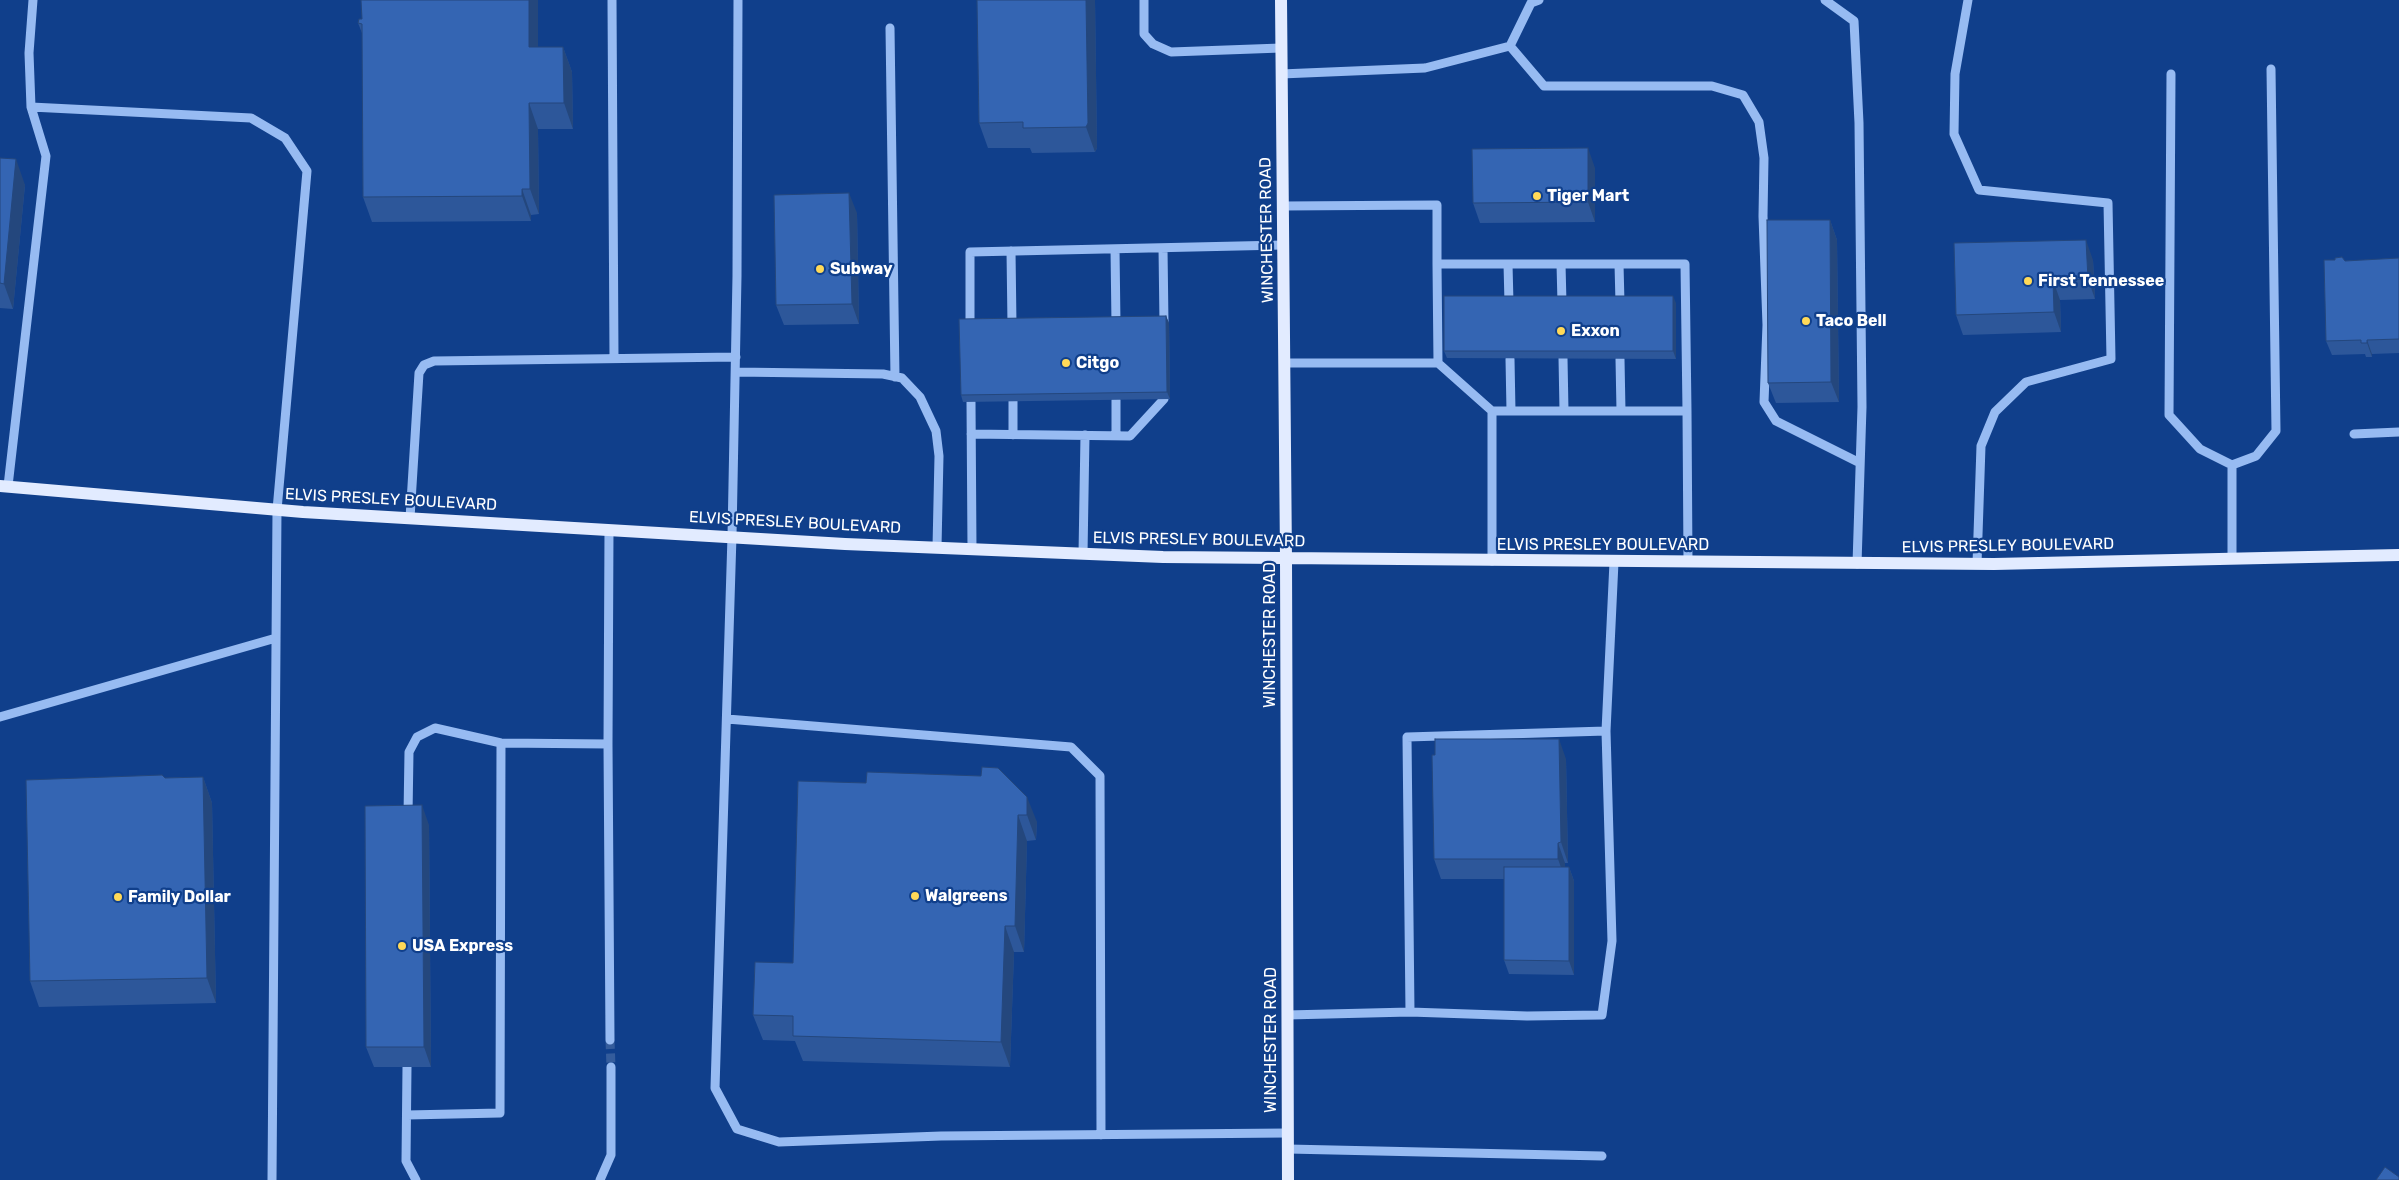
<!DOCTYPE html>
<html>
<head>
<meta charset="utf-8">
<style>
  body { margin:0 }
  canvas { display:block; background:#103f8b }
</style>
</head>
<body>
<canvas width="2399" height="1180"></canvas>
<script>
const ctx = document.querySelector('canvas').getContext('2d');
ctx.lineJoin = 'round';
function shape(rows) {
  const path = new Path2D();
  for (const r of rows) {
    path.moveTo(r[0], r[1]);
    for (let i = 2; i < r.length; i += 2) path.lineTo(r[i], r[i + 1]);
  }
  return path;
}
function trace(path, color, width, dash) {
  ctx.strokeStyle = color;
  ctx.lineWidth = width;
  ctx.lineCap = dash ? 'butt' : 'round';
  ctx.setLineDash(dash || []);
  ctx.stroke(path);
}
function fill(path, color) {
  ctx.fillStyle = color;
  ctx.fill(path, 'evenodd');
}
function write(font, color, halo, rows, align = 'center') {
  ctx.font = font + ' Rubik,sans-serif';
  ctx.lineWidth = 4.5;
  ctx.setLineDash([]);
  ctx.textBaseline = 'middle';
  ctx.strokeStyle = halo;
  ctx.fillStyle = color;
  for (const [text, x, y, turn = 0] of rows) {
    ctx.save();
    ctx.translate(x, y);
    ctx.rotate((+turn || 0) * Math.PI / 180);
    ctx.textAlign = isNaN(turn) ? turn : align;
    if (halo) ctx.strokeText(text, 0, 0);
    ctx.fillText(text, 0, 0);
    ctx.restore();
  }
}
const minorTunnel = shape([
  [610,1040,611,1067]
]);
const minor = shape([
  [612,0,614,357],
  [738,0,737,276,732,536,715,1088,737,1129,779,1142,941,1136,1287,1133],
  [1144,0,1144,34,1153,44,1171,52,1281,48],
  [1825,0,1854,21,1859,123,1862,407,1857,564],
  [1968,0,1955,74,1954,134,1979,190,2108,203,2111,359,2026,382,1995,412,1981,446,1977,564],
  [890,28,895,377],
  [1510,46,1544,86,1712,86,1743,95,1759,122,1764,158,1763,216,1767,325,1764,402,1776,421,1860,463],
  [1281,74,1425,68,1510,46,1531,3,1539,0],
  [2171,74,2169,415,2200,449,2232,465,2232,559],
  [31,107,251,118,285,138,307,171,277,510,272,1180],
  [1283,206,1437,205,1437,264],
  [1163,248,1164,324],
  [1115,249,1116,324],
  [1011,251,1012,325],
  [1508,264,1509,303],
  [1561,264,1562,303],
  [1619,264,1620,303],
  [970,326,970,252,1283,245],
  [1563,358,1564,411],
  [1510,359,1511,411],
  [1620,359,1621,411],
  [1284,363,1438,363],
  [736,372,883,374,902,378,920,397,936,431,939,456,937,547],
  [1013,401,1013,435],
  [971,402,972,549],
  [1492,411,1492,561],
  [1687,411,1492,411,1438,363,1437,264,1685,264,1687,411,1688,562],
  [971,434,1130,436,1164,399],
  [2354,434,2399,432],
  [1116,436,1116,400],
  [2232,465,2256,456,2276,431,2271,69],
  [8,486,46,156,31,107,29,53,33,0],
  [410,518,419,373,424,365,434,361,736,357],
  [1083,554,1085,435],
  [0,717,276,638],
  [727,719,1071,747,1100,776,1101,1135],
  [1606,731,1614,562],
  [608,744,609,530],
  [408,815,409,752,417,737,435,728,501,743,608,744,610,1040],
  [1287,1015,1410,1012,1527,1016,1602,1015,1612,941,1606,731,1407,737,1410,1012],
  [407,1067,406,1161,416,1180],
  [407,1115,500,1113,501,743],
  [1288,1149,1602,1156],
  [600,1180,611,1155,611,1067]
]);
const major = shape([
  [1281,0,1286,559,1288,1180],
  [0,486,303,512,845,544,1163,557,1994,564,2399,555]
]);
const wall = shape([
  [1095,0,1097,148,1095,152,1032,153,1030,148,988,148,979,123],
  [358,23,538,47,563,47,572,72,573,129,538,129,539,214,531,215,531,221,372,222,363,197,362,33],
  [0,158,25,185,13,309,0,308],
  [1595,168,1595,222,1480,223,1473,203],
  [857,213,859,324,784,325,776,305],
  [1830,220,1837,240,1839,402,1776,403,1768,383],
  [2399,258,2399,353,2372,354,2372,357,2366,357,2365,354,2332,355,2326,341,2345,261],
  [2093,260,2095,299,2060,300,2061,332,1963,335,1956,315],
  [1676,303,1676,359,1447,358,1444,351],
  [1166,316,1169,323,1170,399,963,402,961,395],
  [1566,759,1568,863,1565,863,1565,867,1569,867,1574,881,1574,975,1509,974,1504,960,1504,879,1441,879,1434,859],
  [981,776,1037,822,1036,840,1027,841,1024,952,1014,952,1010,1067,803,1061,795,1041,763,1040,753,1015,793,963,866,783],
  [203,777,212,803,216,1003,39,1007,30,981,165,778],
  [429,825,431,1067,374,1067,366,1047]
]);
const shadedWall = shape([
  [529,0,538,0,538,72,529,47],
  [1086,0,1095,0,1097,148,1095,152,1086,127],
  [563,47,572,72,573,129,564,103],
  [529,103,538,129,539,214,530,189],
  [1588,148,1595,168,1595,222,1588,202],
  [16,159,25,185,13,309,4,284],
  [522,189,531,215,531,221,522,196],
  [849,193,857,213,859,324,852,304],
  [1830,220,1837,240,1839,402,1831,382],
  [2086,240,2093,260,2095,299,2088,279],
  [2053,280,2060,300,2061,332,2054,312],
  [1673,296,1676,303,1676,359,1673,351],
  [1166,316,1169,323,1170,399,1167,392],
  [2367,340,2372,354,2372,357,2367,343],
  [1559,739,1566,759,1568,863,1561,842],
  [203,777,212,803,216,1003,207,978],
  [1027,797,1037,822,1036,840,1027,815],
  [422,805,429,825,431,1067,424,1047],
  [1018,815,1027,841,1024,952,1015,926],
  [1558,843,1565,863,1565,879,1558,859],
  [1569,867,1574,881,1574,975,1569,961],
  [1005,926,1014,952,1010,1067,1001,1042]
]);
const building = shape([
  [361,0,529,0,529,47,563,47,564,103,529,103,530,189,522,189,522,196,363,197,362,24,358,23,359,19,362,19,361,0],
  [977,0,1086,0,1088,123,1086,127,1023,128,1023,122,979,123,977,0],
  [1588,148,1588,202,1473,203,1472,149,1588,148],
  [0,158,16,159,4,284,0,283,0,158],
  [849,193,852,304,776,305,774,195,849,193],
  [1767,220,1830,220,1831,382,1768,383,1767,220],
  [2086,240,2088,279,2053,280,2054,312,1956,315,1954,243,2086,240],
  [2342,257,2345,261,2399,258,2399,339,2367,340,2367,343,2361,343,2361,340,2326,341,2324,260,2335,260,2335,258,2342,257],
  [1444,296,1673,296,1673,351,1444,351,1444,296],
  [1166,316,1167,392,961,395,959,319,1166,316],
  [1435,739,1559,739,1561,842,1558,843,1558,859,1434,859,1432,755,1435,755,1435,739],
  [982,767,998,768,1027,797,1027,815,1018,815,1015,926,1005,926,1001,1042,793,1036,793,1016,753,1015,755,962,793,963,798,781,866,783,867,772,981,776,982,767],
  [162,775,165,778,203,777,207,978,30,981,26,780,162,775],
  [422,805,424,1047,366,1047,365,806,422,805],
  [1504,867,1569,867,1569,961,1504,960,1504,867],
  [2385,1167,2399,1177,2399,1180,2376,1180,2385,1167]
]);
const markers = [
  [1537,196,5,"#ffd958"],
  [820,269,5,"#ffd958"],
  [2028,281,5,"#ffd958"],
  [1806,321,5,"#ffd958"],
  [1561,331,5,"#ffd958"],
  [1066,363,5,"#ffd958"],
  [915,896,5,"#ffd958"],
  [118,897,5,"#ffd958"],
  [402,946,5,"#ffd958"]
];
const poiNames = [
  ["Tiger Mart",1547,196],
  ["Subway",830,269],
  ["First Tennessee",2038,281],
  ["Taco Bell",1816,321],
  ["Exxon",1571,331],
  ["Citgo",1076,363],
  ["Walgreens",925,896],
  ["Family Dollar",128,897],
  ["USA Express",412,946]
];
const streetNames = [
  ["WINCHESTER ROAD",1267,230,-91],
  ["ELVIS PRESLEY BOULEVARD",391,500,3],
  ["ELVIS PRESLEY BOULEVARD",795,523,3],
  ["ELVIS PRESLEY BOULEVARD",1199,540,1],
  ["ELVIS PRESLEY BOULEVARD",1603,545],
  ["ELVIS PRESLEY BOULEVARD",2008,546,-1],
  ["WINCHESTER ROAD",1270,635,-90],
  ["WINCHESTER ROAD",1271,1040,-90]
];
trace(minorTunnel, '#345c9c', 9, [9, 4.5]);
trace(minor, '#97bbf2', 9);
trace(major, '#e2ebff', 12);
fill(wall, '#2d579a');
fill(shadedWall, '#24477d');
fill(building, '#3465b3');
trace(building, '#24477d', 1);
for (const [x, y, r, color] of markers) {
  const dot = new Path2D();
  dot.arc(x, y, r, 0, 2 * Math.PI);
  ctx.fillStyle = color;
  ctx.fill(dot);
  trace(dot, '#103f8b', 2);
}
write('bold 16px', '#fff', '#103f8b', poiNames, 'left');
write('16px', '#fff', '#103f8b', streetNames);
</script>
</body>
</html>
